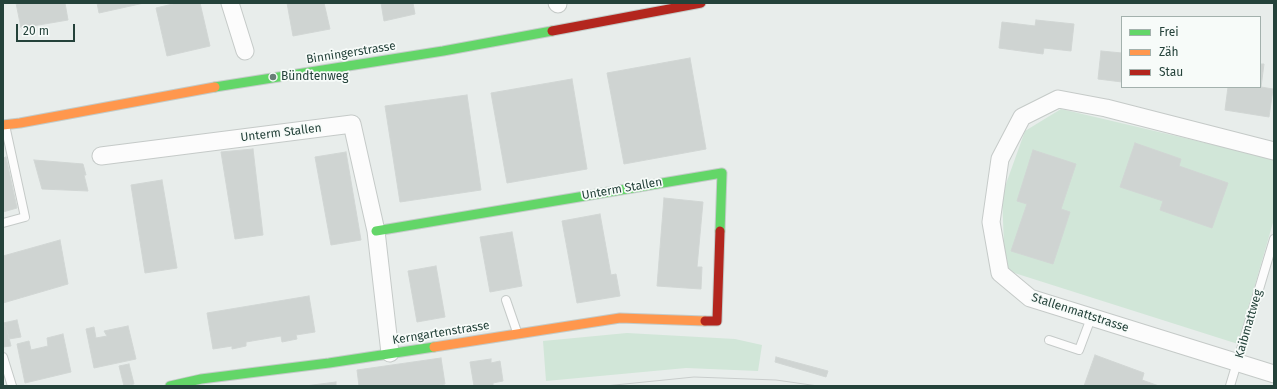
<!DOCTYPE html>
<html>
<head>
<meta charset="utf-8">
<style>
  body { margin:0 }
  #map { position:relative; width:1277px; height:389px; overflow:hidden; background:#e8edeb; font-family:"Fira Sans",sans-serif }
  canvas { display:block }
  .frame { position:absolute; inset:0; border:4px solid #24423a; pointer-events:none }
  .legend { position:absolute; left:1121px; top:16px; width:140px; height:72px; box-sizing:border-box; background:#f7fbf9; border:1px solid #a3b1ad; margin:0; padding:5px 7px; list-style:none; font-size:12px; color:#24423a }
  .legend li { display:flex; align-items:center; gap:8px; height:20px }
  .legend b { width:20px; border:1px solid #a3b1ad }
  .scale { position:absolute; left:16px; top:24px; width:59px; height:18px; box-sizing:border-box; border:2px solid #24423a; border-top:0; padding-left:5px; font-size:12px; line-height:14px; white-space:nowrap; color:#24423a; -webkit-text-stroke:3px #f7fbf9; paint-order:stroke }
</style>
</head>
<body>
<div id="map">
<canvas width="1277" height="389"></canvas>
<div class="frame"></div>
<ul class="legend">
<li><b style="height:5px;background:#63d668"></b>Frei</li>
<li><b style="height:5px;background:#ff974d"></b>Zäh</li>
<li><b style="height:5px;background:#b3261e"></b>Stau</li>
</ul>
<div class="scale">20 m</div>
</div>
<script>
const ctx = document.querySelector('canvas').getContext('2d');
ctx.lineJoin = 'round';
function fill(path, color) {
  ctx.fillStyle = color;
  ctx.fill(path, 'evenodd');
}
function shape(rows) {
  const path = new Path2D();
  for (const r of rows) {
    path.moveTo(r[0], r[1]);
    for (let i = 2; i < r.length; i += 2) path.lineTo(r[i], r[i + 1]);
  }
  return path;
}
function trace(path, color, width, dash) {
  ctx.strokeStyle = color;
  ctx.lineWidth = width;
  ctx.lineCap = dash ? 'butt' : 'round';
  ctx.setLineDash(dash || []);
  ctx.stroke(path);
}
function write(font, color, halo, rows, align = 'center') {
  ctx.font = font + ' "Fira Sans",sans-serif';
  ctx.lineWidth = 3.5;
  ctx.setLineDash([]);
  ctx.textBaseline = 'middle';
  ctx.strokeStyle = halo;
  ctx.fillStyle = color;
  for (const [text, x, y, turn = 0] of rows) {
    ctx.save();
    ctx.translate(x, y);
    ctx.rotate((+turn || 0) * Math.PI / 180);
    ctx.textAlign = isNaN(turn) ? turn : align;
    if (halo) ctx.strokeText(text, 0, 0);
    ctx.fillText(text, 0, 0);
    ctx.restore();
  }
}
const green = shape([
  [1061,109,1274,159,1274,219,1238,344,1005,270,1002,195,1025,131],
  [627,333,735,339,762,345,758,371,686,368,546,381,543,341]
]);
const building = shape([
  [16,3,65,3,68,20,21,28,16,3],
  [97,3,144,3,99,13,97,3],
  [177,3,200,3,210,46,167,56,156,8,177,3],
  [287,3,324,3,330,29,293,36,287,3],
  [381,3,413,3,415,14,384,21,381,3],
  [1036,20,1074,24,1071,51,1044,48,1043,54,999,48,1002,22,1035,26,1036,20],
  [1101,51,1122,53,1122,82,1098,79,1101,51],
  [690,58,706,149,624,164,607,73,690,58],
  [1260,64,1264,64,1261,87,1273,89,1269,117,1225,110,1228,87,1260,87,1260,64],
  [572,79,587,169,507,183,491,93,572,79],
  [467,95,481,190,400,202,385,106,467,95],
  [1135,143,1181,159,1179,166,1228,183,1212,228,1160,210,1163,201,1120,187,1135,143],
  [253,149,263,235,235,239,221,152,253,149],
  [1033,150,1076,164,1061,209,1070,212,1053,264,1011,251,1027,204,1017,201,1033,150],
  [346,152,361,240,331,245,315,157,346,152],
  [6,157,17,208,3,212,3,158,6,157],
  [34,160,83,164,86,175,84,175,88,191,42,189,34,160],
  [162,180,177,268,145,273,131,185,162,180],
  [664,198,703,202,697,267,702,267,701,289,657,286,664,198],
  [600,214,611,275,616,274,620,296,577,303,562,221,600,214],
  [512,232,522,286,490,292,480,237,512,232],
  [60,240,68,284,3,303,3,256,60,240],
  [436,266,445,317,417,322,408,271,436,266],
  [309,296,315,332,296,335,297,339,282,342,281,336,246,342,246,346,232,349,232,346,213,349,207,313,309,296],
  [17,320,21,337,9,339,6,326,4,326,3,323,17,320],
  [6,326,11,346,3,347,3,327,6,326],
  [128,326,136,359,94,368,86,329,94,327,96,338,107,336,104,331,128,326],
  [63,334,71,372,25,383,17,344,29,341,31,350,48,346,47,338,63,334],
  [1095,355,1144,373,1142,380,1159,386,1084,386,1095,355],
  [776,357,828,371,826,377,775,362,776,357],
  [441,358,445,384,434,386,359,386,357,370,441,358],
  [491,359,491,363,500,361,503,381,493,383,493,386,474,386,470,362,491,359],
  [129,364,134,384,124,386,119,366,129,364],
  [336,382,336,386,305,386,336,382]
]);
const lane = shape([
  [3,223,25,217,5,125],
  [506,300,517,332],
  [1049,340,1079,350,1091,318],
  [3,357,12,386],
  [1230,386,1274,239]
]);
const street = shape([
  [230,3,245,51],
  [557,3,558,4],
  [1274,151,1106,108,1058,99,1022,117,1000,159,991,222,1000,273,1030,298,1274,374],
  [101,156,352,124,376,231,390,353]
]);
const fast = shape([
  [215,87,443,51,552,31],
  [376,231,722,173,720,231],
  [170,386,201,379,329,363,434,347]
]);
const slow = shape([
  [3,125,20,123,215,87],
  [434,347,620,318,705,321]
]);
const jam = shape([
  [552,31,701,3],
  [705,321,717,321,720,231]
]);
const tram = shape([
  [605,386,694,377,776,380,818,386],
  [685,386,719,386]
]);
const markers = [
  [273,77,4,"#697e78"]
];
const streetNames = [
  ["Binningerstrasse",351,53,-9],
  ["Unterm Stallen",281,133,-7],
  ["Unterm Stallen",622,189,-10],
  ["Stallenmattstrasse",1080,313,18],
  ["Kaibmattweg",1249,324,-74],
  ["Kerngartenstrasse",441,333,-9]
];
const poiNames = [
  ["Bündtenweg",281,77]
];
fill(green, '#d1e6d8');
fill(building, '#cfd4d2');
trace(building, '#d1d6d4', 1);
trace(lane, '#c5cac8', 10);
trace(street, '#c5cac8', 19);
trace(fast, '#c3cbc8', 11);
trace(slow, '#c3cbc8', 11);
trace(jam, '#c3cbc8', 11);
trace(lane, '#fcfcfc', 8);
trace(street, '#fcfcfc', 17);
trace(fast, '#63d668', 9);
trace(slow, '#ff974d', 9);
trace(jam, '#b3261e', 9);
trace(tram, '#c9cdcc', 1);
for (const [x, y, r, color] of markers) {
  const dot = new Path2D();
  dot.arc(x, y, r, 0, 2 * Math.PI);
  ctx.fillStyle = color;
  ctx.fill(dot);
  trace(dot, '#f7fbf9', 1.5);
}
write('12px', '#24423a', '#f7fbf9', streetNames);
write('12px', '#24423a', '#f7fbf9', poiNames, 'left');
</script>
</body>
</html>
